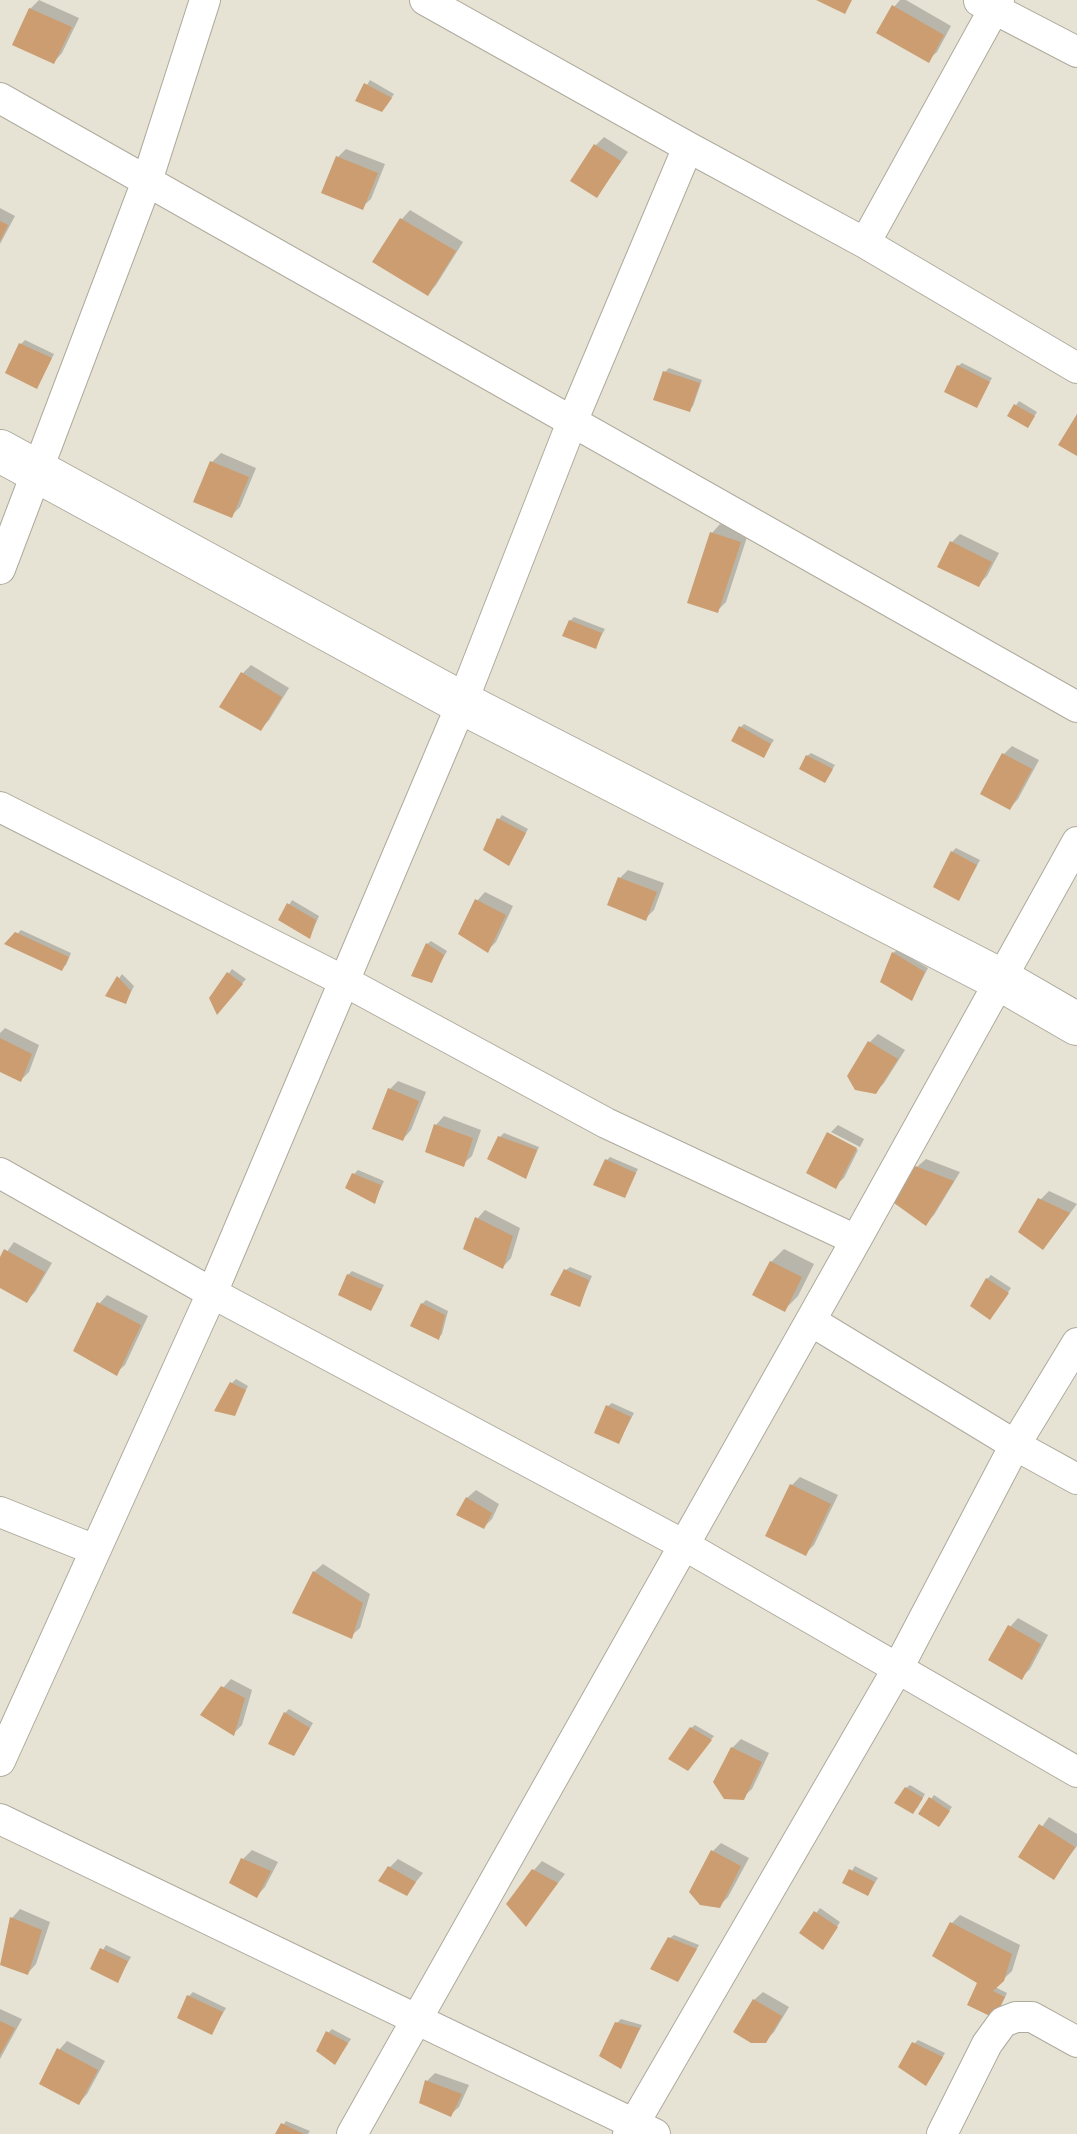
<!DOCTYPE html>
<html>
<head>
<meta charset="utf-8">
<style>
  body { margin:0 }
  canvas { display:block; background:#e6e3d4 }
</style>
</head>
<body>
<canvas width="1077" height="2134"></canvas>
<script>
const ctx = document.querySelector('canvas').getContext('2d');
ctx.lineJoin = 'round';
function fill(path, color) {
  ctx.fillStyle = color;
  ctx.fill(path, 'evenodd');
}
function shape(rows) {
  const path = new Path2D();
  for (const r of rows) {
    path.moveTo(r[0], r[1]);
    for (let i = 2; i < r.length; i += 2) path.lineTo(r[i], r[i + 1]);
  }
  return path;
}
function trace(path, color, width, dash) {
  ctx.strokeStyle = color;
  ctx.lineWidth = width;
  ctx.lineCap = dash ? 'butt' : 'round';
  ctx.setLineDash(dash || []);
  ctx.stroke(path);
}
const shadow = shape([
  [39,0,79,18,62,53,54,62,30,9],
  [900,0,906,0,951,26,937,52,928,60,894,7],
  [370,80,394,94,386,106,358,100],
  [604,137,628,152,597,196,596,145],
  [346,149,385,164,371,199,362,207,338,157],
  [0,208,15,216,0,244],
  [410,210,463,242,436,285,428,294,402,219],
  [25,340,54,354,36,386,21,344],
  [962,363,992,378,976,406,958,366],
  [669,368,702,380,693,406,689,410,665,372],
  [1019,401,1037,412,1028,426,1016,405],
  [221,453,256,468,240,507,232,515,196,501,212,462],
  [720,524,748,534,726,602,717,611,712,533],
  [960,534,999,553,987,576,978,585,952,542],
  [574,617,605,629,595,647,570,621],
  [251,665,289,688,269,720,261,729,242,674],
  [744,724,774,740,763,756,740,728],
  [1012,746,1039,760,1018,799,1010,808,1004,754],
  [811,753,835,765,825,780,807,756],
  [502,815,528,829,508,864,499,819],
  [956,848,980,860,959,898,952,852],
  [628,870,664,883,654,910,646,918,620,878],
  [485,892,513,906,496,942,488,950,477,901],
  [292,900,319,916,310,937,281,919],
  [21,930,71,953,66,965,62,968,8,943],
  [431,941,447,951,431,980,427,944],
  [897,950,928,968,912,999,893,953],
  [232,969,246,979,218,1012,211,998],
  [122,974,134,986,126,1002,108,995],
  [5,1028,39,1045,29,1072,21,1080,0,1070,0,1033],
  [878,1034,905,1050,884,1083,875,1092,870,1042],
  [398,1081,426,1092,411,1130,403,1139,389,1090],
  [444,1116,481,1130,472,1156,463,1164,436,1125],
  [838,1125,864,1139,860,1147,831,1132],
  [504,1133,539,1147,526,1177,500,1137],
  [829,1136,858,1150,844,1178,835,1186],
  [610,1157,638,1169,624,1196,607,1160],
  [926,1159,960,1172,934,1215,926,1223,917,1167],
  [358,1170,384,1181,375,1201,354,1174],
  [1049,1191,1077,1204,1051,1239,1040,1200],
  [485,1210,520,1228,511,1258,503,1267,477,1219],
  [14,1242,52,1263,35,1292,27,1301,0,1286,0,1261],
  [784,1249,814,1264,798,1296,785,1309,771,1262],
  [570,1267,592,1276,580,1304,566,1270],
  [352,1271,384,1285,374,1305,348,1275],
  [991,1275,1011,1288,993,1314,987,1279],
  [107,1295,148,1316,125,1365,116,1373,99,1304],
  [426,1300,448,1311,442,1334,439,1338,422,1304],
  [236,1379,248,1386,234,1414,232,1383],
  [612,1403,634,1413,619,1442,608,1406],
  [800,1477,838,1495,814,1545,806,1553,792,1485],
  [476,1490,499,1504,492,1519,484,1527,467,1498],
  [323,1564,370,1594,360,1628,351,1636,314,1572],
  [1018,1618,1048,1635,1030,1669,1022,1677,1010,1627],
  [231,1679,252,1690,242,1725,234,1733,223,1688],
  [289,1709,313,1723,297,1750,285,1713],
  [695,1725,714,1736,692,1764,691,1728],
  [741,1739,769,1753,752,1789,743,1797,732,1748],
  [910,1785,925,1794,917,1808,906,1788],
  [934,1795,952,1807,942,1821,931,1799],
  [1049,1817,1077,1834,1077,1846,1054,1877,1021,1856],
  [721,1843,749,1858,728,1897,719,1906,713,1851],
  [252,1850,278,1862,265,1887,257,1896,243,1859],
  [398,1859,423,1873,407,1893,389,1868],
  [542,1861,565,1874,526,1924,534,1870],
  [855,1866,878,1878,868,1893,845,1882],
  [820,1908,840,1922,826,1944,801,1933],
  [20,1909,50,1922,36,1964,28,1973,1,1963,12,1918],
  [960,1915,1020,1945,1012,1971,995,1987,1007,1993,998,2012,979,1984,952,1923],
  [674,1935,699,1945,681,1976,670,1938],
  [106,1945,131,1957,117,1981,92,1968],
  [193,1992,226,2008,212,2032,189,1996],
  [763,1992,789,2007,774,2032,765,2041,754,2000],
  [0,2009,22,2019,0,2059],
  [621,2019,642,2025,621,2067,617,2023],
  [332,2029,351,2039,335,2063,328,2033],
  [918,2040,945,2053,929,2080,914,2044],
  [67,2041,105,2061,87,2094,79,2103,59,2050],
  [435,2073,469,2085,459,2107,450,2115,427,2081],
  [286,2121,310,2131,308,2134,277,2134]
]);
const building = shape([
  [816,0,852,0,845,14],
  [892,5,944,35,929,63,876,33],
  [29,8,72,27,54,64,12,45],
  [364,83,392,98,382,112,355,101],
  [594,144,621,161,597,198,570,181],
  [336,156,378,173,363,210,321,193],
  [400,218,456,251,428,296,372,262],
  [0,221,8,225,0,241],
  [19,343,52,358,37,389,5,373],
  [957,365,990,382,977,408,944,392],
  [663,371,700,383,690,412,653,400],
  [1014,404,1035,416,1028,428,1007,416],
  [1077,414,1077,456,1058,445],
  [210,461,249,477,232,518,193,502],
  [710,532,741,542,718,613,687,603],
  [950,541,992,562,979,587,937,567],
  [569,620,602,633,596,649,562,636],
  [241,672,282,697,261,731,219,707],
  [739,726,771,744,764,758,731,741],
  [1002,753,1032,769,1010,810,980,794],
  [806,755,833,769,825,783,799,769],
  [497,818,526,833,509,866,483,850],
  [951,851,977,865,959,901,933,887],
  [618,877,657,892,646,921,607,905],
  [475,899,506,915,488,953,458,934],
  [287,903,316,920,310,939,278,920],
  [15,932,69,957,62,971,4,944],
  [426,943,444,955,432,983,411,976],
  [892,952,925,972,912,1001,880,982],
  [227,972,243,984,217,1015,209,998],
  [117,976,131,991,126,1004,105,996],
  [0,1038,32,1054,21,1082,0,1072],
  [868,1041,898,1059,876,1094,855,1090,847,1076],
  [388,1088,419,1101,403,1141,372,1129],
  [434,1124,473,1138,464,1167,425,1152],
  [827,1132,857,1148,836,1189,806,1173],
  [498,1136,537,1150,526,1179,487,1159],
  [605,1159,636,1173,625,1198,593,1185],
  [915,1166,954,1181,926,1226,894,1203],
  [352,1173,381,1185,375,1204,345,1188],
  [1038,1198,1070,1213,1043,1250,1018,1232],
  [475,1217,513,1236,503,1269,463,1249],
  [4,1249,45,1272,27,1303,0,1288,0,1257],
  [770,1261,802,1277,785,1312,752,1295],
  [564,1269,589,1280,580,1307,550,1295],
  [347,1274,382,1289,371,1311,338,1295],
  [986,1278,1009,1293,990,1320,970,1306],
  [97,1302,141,1325,117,1376,73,1351],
  [421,1303,445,1315,439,1340,410,1326],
  [230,1382,246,1390,235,1416,214,1411],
  [606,1405,631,1417,619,1444,594,1433],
  [790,1484,831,1504,806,1556,765,1536],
  [466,1497,492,1513,484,1529,456,1515],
  [313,1571,363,1603,352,1639,292,1613],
  [1008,1625,1041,1644,1022,1680,988,1660],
  [221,1686,245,1698,234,1736,200,1715],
  [284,1712,310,1728,294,1756,268,1744],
  [690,1727,712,1740,688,1771,668,1759],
  [731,1747,762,1762,744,1800,724,1799,713,1782],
  [905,1787,923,1798,913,1814,894,1803],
  [929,1797,950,1811,939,1827,918,1814],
  [1039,1824,1075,1847,1054,1880,1018,1857],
  [711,1850,741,1866,720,1908,700,1905,689,1892],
  [241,1858,271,1871,257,1898,229,1883],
  [388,1866,416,1882,407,1896,378,1881],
  [532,1869,558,1883,526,1927,506,1904],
  [849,1869,875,1882,868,1896,842,1883],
  [814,1911,838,1927,823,1950,799,1933],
  [10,1917,42,1930,28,1975,0,1965],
  [950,1922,1012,1954,1004,1981,993,1991,1005,1997,994,2018,967,2005,977,1983,932,1956],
  [668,1937,697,1949,678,1982,650,1969],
  [100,1948,128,1961,118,1983,90,1969],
  [187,1995,223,2012,212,2035,177,2018],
  [753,1999,782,2016,766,2043,751,2043,733,2032],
  [0,2021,15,2028,0,2055],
  [615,2022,640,2028,621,2069,599,2056],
  [326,2031,348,2043,335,2065,316,2051],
  [912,2042,943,2057,926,2086,898,2067],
  [57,2048,98,2070,79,2105,39,2084],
  [425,2080,462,2094,451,2117,419,2103],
  [281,2123,304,2134,275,2134]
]);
const street = shape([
  [425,0,688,147,865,243,1077,368],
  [979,1,1077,52],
  [0,98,1077,707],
  [865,243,999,0],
  [0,569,147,181,205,0],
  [0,807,344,981,606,1123,856,1240],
  [0,1173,212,1293,684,1545,1077,1772],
  [811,1321,1015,1445,1077,1479],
  [0,1512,95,1550],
  [0,1761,212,1293,462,703,572,422,688,147],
  [0,1819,655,2134],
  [352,2134,856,1240,1077,842],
  [628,2134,898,1668,1015,1445,1077,1343],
  [942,2134,987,2044,1003,2022,1016,2017,1032,2017,1077,2042]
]);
const secondary = shape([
  [0,451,462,703,1001,980,1077,1024]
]);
fill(shadow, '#0003');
fill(building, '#cb9d71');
trace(street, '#aeaa9d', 32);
trace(secondary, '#aeaa9d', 44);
trace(street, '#fff', 30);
trace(secondary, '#fff', 42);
</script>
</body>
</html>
